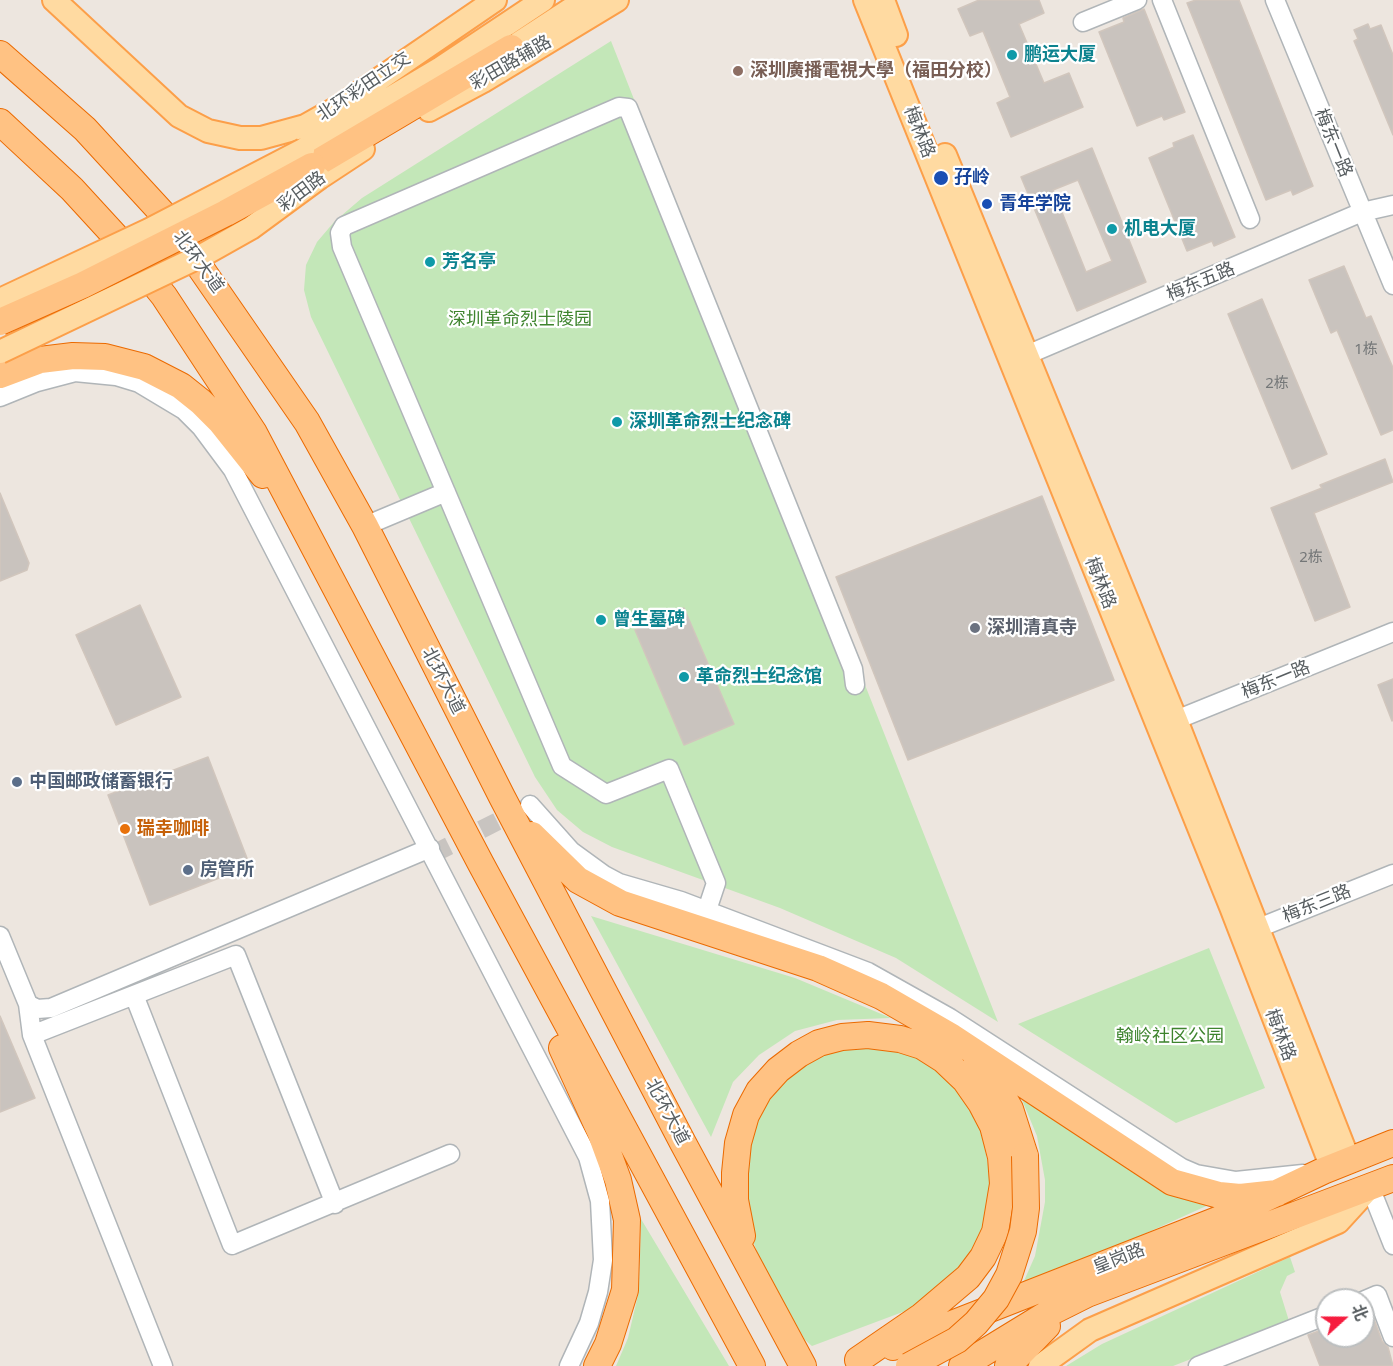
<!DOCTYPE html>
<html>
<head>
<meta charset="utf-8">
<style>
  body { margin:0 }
  #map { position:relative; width:1393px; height:1366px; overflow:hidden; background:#ede6df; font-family:"Noto Sans","Noto Sans SC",sans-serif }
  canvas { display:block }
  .north { position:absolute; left:1315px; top:1288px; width:60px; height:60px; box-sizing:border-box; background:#fff; border:2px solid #bcbfc0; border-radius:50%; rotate:69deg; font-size:16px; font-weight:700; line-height:24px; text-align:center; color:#585e61 }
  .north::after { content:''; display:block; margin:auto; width:21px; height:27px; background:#f61c3e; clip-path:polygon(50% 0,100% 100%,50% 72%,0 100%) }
</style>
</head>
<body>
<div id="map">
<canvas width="1393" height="1366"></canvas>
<div class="north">北</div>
</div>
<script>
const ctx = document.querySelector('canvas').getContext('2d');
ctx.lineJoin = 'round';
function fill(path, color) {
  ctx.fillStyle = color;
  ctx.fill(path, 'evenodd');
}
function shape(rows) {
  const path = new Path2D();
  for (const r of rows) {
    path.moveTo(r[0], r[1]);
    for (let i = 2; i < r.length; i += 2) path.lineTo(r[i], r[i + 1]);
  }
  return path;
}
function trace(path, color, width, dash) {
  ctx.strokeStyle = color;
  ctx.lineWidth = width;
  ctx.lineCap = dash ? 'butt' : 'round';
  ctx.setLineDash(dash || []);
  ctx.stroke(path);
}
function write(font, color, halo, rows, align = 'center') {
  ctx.font = font + ' "Noto Sans","Noto Sans SC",sans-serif';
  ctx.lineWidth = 4.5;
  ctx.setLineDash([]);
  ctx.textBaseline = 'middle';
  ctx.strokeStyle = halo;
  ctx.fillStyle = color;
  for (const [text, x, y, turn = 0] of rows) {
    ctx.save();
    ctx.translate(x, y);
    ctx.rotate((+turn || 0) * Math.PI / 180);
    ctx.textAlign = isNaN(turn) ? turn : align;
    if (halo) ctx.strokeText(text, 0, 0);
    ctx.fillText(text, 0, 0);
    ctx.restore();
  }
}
const green = shape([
  [611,41,998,1022,896,958,780,908,612,847,583,832,557,810,535,777,311,317,304,290,306,265,317,242,334,222,362,198],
  [591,916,795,978,891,1018,837,1020,795,1031,759,1055,733,1082,711,1137],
  [1209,948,1265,1088,1176,1123,1018,1024],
  [872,1045,914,1055,954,1082,980,1125,991,1179,982,1234,974,1251,953,1279,908,1310,812,1346,805,1340,761,1262,753,1241,743,1198,751,1121,782,1079,826,1052],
  [1020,1095,1213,1203,1020,1290,1035,1256,1045,1202,1045,1180,1037,1136],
  [641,1219,729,1366,616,1366,628,1338,639,1291],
  [1290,1257,1295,1272,1287,1276,1280,1292,1289,1321,1173,1366,1066,1366,1102,1344]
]);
const building = shape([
  [979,0,1039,0,1044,13,1019,24,1044,83,1069,73,1083,107,1011,137,997,103,1010,97,983,31,970,36,958,9,979,0],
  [1196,0,1239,0,1313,186,1293,195,1291,190,1266,200,1187,3,1196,0],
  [1144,9,1185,112,1164,120,1162,116,1137,126,1099,32,1124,22,1123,18,1144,9],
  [1368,24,1370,29,1381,25,1393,55,1393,135,1354,41,1358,39,1354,30,1368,24],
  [1193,135,1235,237,1214,246,1212,241,1187,251,1149,158,1174,147,1173,143,1193,135],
  [1092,148,1146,282,1077,311,1021,177,1092,148],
  [1078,180,1112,261,1086,272,1053,190,1078,180],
  [1344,266,1366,318,1371,316,1393,368,1393,430,1381,435,1337,330,1331,333,1309,280,1344,266],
  [1262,299,1327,454,1292,469,1228,314,1262,299],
  [1385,459,1393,482,1314,513,1350,607,1315,621,1271,508,1322,488,1320,485,1385,459],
  [0,493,29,563,27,570,0,581,0,493],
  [1042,496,1114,680,908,760,836,577,1042,496],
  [140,605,181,697,116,725,76,635,140,605],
  [684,608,734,724,684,745,635,630,684,608],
  [1393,679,1393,720,1392,721,1378,685,1393,679],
  [208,757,250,866,150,905,108,795,208,757],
  [0,1016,35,1098,0,1112,0,1016],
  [1371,1311,1382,1341,1388,1347,1393,1366,1320,1366,1308,1335,1327,1328,1327,1336,1363,1336,1363,1314,1371,1311]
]);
const minorTunnel = shape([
  [433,854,520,810]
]);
const minor = shape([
  [1162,0,1250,219],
  [1275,0,1393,285],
  [1083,22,1137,0],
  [1015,360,1362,212,1393,205],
  [0,397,37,382,75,372,116,376,139,383,184,410,201,427,233,470,588,1157,600,1201,603,1260,598,1292,589,1323,569,1366],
  [365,526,446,492],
  [1166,724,1393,632],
  [530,805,571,851,604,875,619,883,681,901,868,972,950,1018,1182,1168,1196,1174,1236,1181,1303,1174],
  [707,910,716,883,669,769,606,794,562,766,342,247,340,233,344,226,619,107,628,108,853,669,855,685],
  [1246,933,1393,874],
  [0,936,28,1004,37,1009,51,1008,430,848],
  [134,995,232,1245,450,1154],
  [28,1004,32,1035,163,1366],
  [32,1035,236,955,335,1204],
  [1370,1187,1393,1245],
  [1363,1301,1377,1295,1393,1337],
  [1198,1366,1327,1315]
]);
const major = shape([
  [54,0,179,116,208,131,240,138,261,138,305,126,337,108,495,0],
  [865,0,1231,907,1332,1168],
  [883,0,896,35],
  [496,58,585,0],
  [429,110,483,81,617,0],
  [303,150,441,68,543,0],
  [945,155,1176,720,1349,1161],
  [319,178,363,149],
  [1040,1366,1090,1330,1338,1222,1370,1187]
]);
const highway = shape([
  [0,54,85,129,164,215,307,422,365,526,502,797,683,1143,803,1366],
  [0,122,72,189,117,238,164,296,254,433,481,864,752,1366],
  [312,166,511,48],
  [0,375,40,360,73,356,105,357,144,367,181,386,201,402,220,421,263,475],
  [532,835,578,880,620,903,818,968,881,996,952,1037,1172,1182,1219,1195,1240,1197,1277,1193],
  [562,1048,600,1131,618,1180,627,1220,625,1290,608,1344,597,1366],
  [977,1061,995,1083,1010,1109,1025,1156],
  [742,1236,735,1200,735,1173,738,1143,746,1115,759,1091,778,1070,799,1054,819,1043,842,1037,868,1035,900,1039,922,1046,944,1060,965,1080,981,1103,993,1126,1001,1157,1003,1184,995,1232,983,1257,968,1277,922,1316,858,1360],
  [893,1347,1230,1215,1323,1171,1393,1143],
  [962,1366,1047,1314,1087,1294,1393,1178],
  [1008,1366,1047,1326]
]);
const majorBridge = shape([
  [0,300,149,230,303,150],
  [0,352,203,255,251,228,319,178]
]);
const highwayBridge = shape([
  [0,322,83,285,226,213,312,166],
  [909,1366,957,1340,976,1323,996,1299,1009,1275,1023,1231,1026,1208,1025,1156]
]);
const markers = [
  [1012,55,6,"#0f9aa8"],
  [738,71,6,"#8d6e63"],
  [941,178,8,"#1a4fb4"],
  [987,204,6,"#1a4fb4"],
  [1112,229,6,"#0f9aa8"],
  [430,262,6,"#0f9aa8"],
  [617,422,6,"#0f9aa8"],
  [601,620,6,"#0f9aa8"],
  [975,628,6,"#6b7280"],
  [684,677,6,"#0f9aa8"],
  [17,782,6,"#5c6f8a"],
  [125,829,6,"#e8710a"],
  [188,870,6,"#5c6f8a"]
];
const numberNames = [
  ["1栋",1366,350],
  ["2栋",1277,384],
  ["2栋",1311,558]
];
const cultureNames = [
  ["鹏运大厦",1024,55],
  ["机电大厦",1124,229],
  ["芳名亭",442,262],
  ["深圳革命烈士纪念碑",629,422],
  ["曾生墓碑",613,620],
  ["革命烈士纪念馆",696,677]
];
const streetNames = [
  ["彩田路辅路",511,63,-30],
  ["北环彩田立交",364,87,-34],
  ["梅林路",919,132,68],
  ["梅东一路",1333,143,68],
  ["彩田路",302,192,-37],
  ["北环大道",198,262,54],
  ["梅东五路",1201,282,-23],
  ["梅林路",1100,583,68],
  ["梅东一路",1276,680,-22],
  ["北环大道",443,681,63],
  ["梅东三路",1317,904,-22],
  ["梅林路",1280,1035,69],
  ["北环大道",667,1112,62],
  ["皇岗路",1119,1259,-22]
];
const educationNames = [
  ["深圳廣播電視大學（福田分校）",750,71]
];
const transitNames = [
  ["孖岭",954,178],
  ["青年学院",999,204]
];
const parkNames = [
  ["深圳革命烈士陵园",520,320],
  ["翰岭社区公园",1170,1037]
];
const worshipNames = [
  ["深圳清真寺",987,628]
];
const serviceNames = [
  ["中国邮政储蓄银行",29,782],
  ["房管所",200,870]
];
const foodNames = [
  ["瑞幸咖啡",137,829]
];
fill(green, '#c3e7b8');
fill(building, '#c9c3be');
trace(building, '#d1c6bd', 1.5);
trace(minorTunnel, '#c8c4c0', 18, [18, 9]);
trace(minor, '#b0b5b8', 21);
trace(major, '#fc9f49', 26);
trace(highway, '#eb6a00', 28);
trace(minor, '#fff', 18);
trace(major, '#ffdaa1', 22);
trace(highway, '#ffc283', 26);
trace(majorBridge, '#fc9f49', 26, []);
trace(highwayBridge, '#eb6a00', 28, []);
trace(majorBridge, '#ffdaa1', 22);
trace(highwayBridge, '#ffc283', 26);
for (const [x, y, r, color] of markers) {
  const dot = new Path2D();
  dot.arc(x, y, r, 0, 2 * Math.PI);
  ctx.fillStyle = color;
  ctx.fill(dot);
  trace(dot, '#fff', 2);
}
write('15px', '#747778', null, numberNames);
write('bold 18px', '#0d838f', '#fff', cultureNames, 'left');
write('18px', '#585e61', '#fff', streetNames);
write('bold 18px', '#785e54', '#fff', educationNames, 'left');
write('bold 18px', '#164399', '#fff', transitNames, 'left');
write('18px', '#3e842e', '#fff', parkNames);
write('bold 18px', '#5b616d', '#fff', worshipNames, 'left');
write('bold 18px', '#4e5e75', '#fff', serviceNames, 'left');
write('bold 18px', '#c56008', '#fff', foodNames, 'left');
</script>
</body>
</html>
